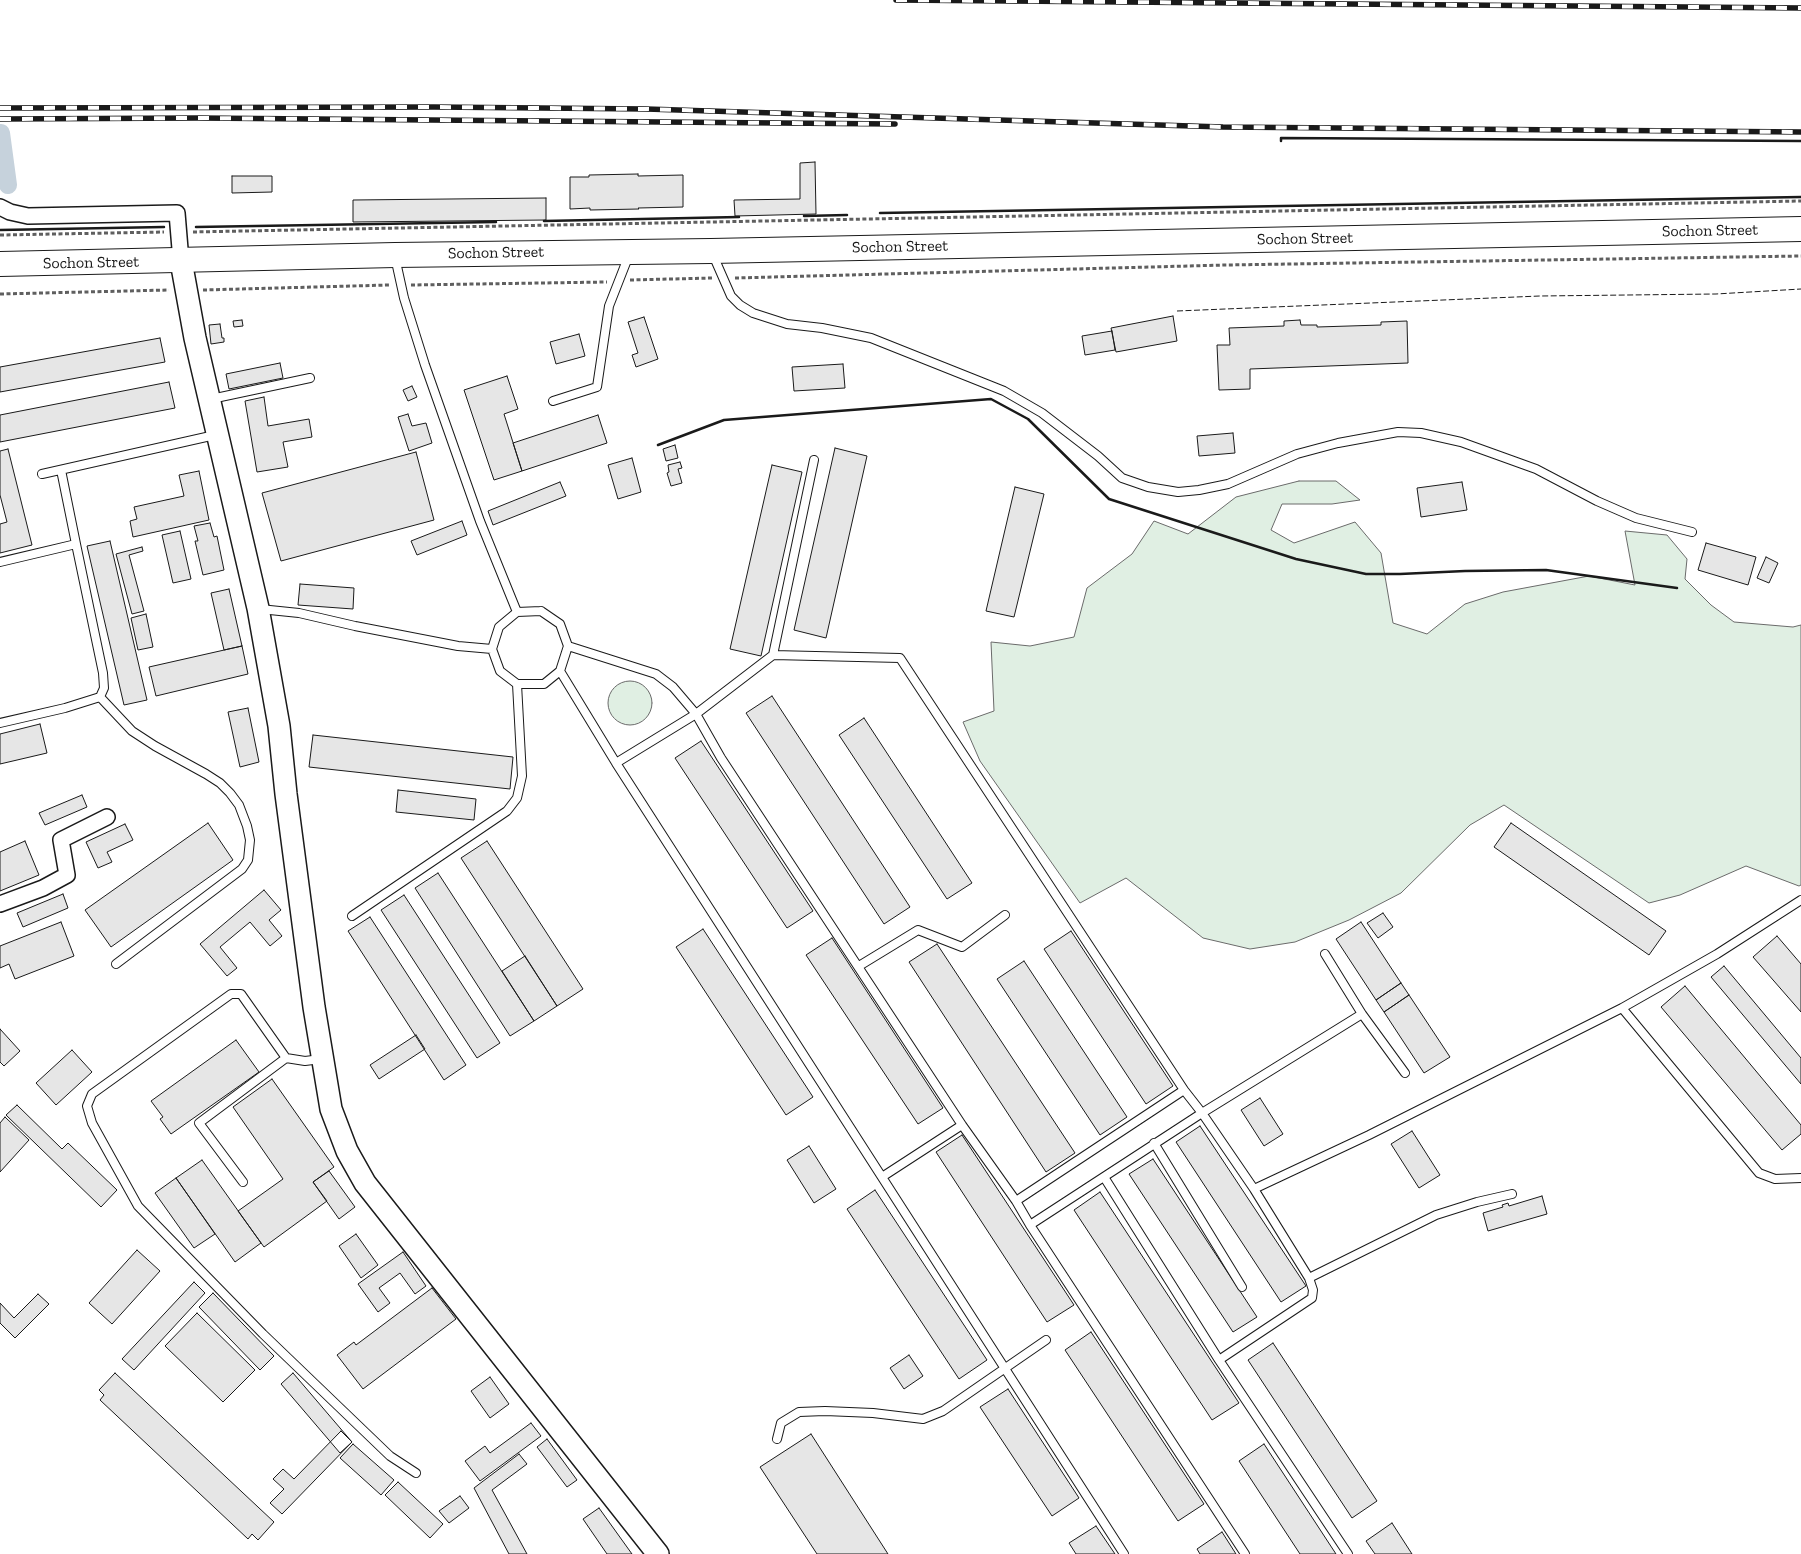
<!DOCTYPE html>
<html>
<head>
<meta charset="utf-8">
<style>
  body { margin:0 }
  canvas { display:block; background:#fff }
</style>
</head>
<body>
<canvas width="1801" height="1554"></canvas>
<script>
const ctx = document.querySelector('canvas').getContext('2d');
ctx.lineJoin = 'round';
function fill(path, color) {
  ctx.fillStyle = color;
  ctx.fill(path, 'evenodd');
}
function shape(rows) {
  const path = new Path2D();
  for (const r of rows) {
    if (r.length === 3) {
      path.moveTo(r[0] + r[2], r[1]);
      path.arc(r[0], r[1], r[2], 0, 2 * Math.PI);
      continue;
    }
    path.moveTo(r[0], r[1]);
    for (let i = 2; i < r.length; i += 2) path.lineTo(r[i], r[i + 1]);
  }
  return path;
}
function trace(path, color, width, dash) {
  ctx.strokeStyle = color;
  ctx.lineWidth = width;
  ctx.lineCap = dash ? 'butt' : 'round';
  ctx.setLineDash(dash || []);
  ctx.stroke(path);
}
function write(font, color, halo, rows, align = 'center') {
  ctx.font = font + ' "Zilla Slab",serif';
  ctx.lineWidth = 4;
  ctx.setLineDash([]);
  ctx.textBaseline = 'middle';
  ctx.strokeStyle = halo;
  ctx.fillStyle = color;
  for (const [text, x, y, turn = 0] of rows) {
    ctx.save();
    ctx.translate(x, y);
    ctx.rotate((+turn || 0) * Math.PI / 180);
    ctx.textAlign = isNaN(turn) ? turn : align;
    if (halo) ctx.strokeText(text, 0, 0);
    ctx.fillText(text, 0, 0);
    ctx.restore();
  }
}
const green = shape([
  [1299,481,1336,481,1360,500,1332,504,1282,504,1271,530,1294,543,1355,522,1381,553,1393,623,1427,634,1465,604,1503,592,1589,576,1635,585,1625,531,1667,535,1687,559,1685,579,1711,605,1734,622,1793,627,1801,625,1801,885,1799,886,1746,866,1680,895,1649,903,1504,805,1470,825,1401,893,1349,920,1295,942,1250,949,1203,938,1126,878,1080,903,980,761,963,722,994,711,991,642,1030,646,1074,637,1087,588,1132,554,1154,521,1188,534,1236,497,1299,481],
  [630,703,22]
]);
const canal = shape([
  [1,133,8,185]
]);
const building = shape([
  [815,162,816,214,735,216,734,200,800,199,800,163,815,162],
  [638,174,638,176,683,175,683,207,638,208,639,209,590,210,590,208,570,209,570,177,589,177,589,175,638,174],
  [232,176,272,176,272,192,232,193,232,176],
  [546,198,546,220,353,222,353,200,546,198],
  [1173,316,1177,341,1116,352,1111,328,1173,316],
  [644,317,658,359,636,367,632,355,638,353,628,322,644,317],
  [242,320,243,326,234,327,233,321,242,320],
  [1300,320,1301,325,1317,325,1317,327,1381,325,1381,322,1407,321,1408,363,1250,369,1250,389,1219,390,1217,345,1230,345,1229,328,1284,326,1284,321,1300,320],
  [220,324,222,338,224,338,224,342,211,344,209,325,220,324],
  [1112,331,1115,350,1085,355,1082,336,1112,331],
  [579,334,585,356,556,364,550,342,579,334],
  [160,338,165,362,0,392,0,367,160,338],
  [280,363,283,378,229,389,226,374,280,363],
  [843,364,845,388,794,391,792,367,843,364],
  [507,376,518,409,504,414,522,471,494,480,464,390,507,376],
  [169,382,175,408,0,442,0,415,169,382],
  [412,386,417,397,408,401,403,390,412,386],
  [264,397,268,426,309,419,312,437,283,442,288,467,257,472,245,401,264,397],
  [408,414,412,426,426,423,432,443,409,451,398,417,408,414],
  [598,415,607,443,522,471,513,443,598,415],
  [1233,433,1235,453,1199,456,1197,436,1233,433],
  [675,445,678,458,666,461,663,449,675,445],
  [835,448,867,456,826,638,794,630,835,448],
  [8,449,32,545,0,553,0,524,7,522,0,495,0,451,8,449],
  [416,452,434,520,281,561,262,493,416,452],
  [632,458,641,492,618,499,608,465,632,458],
  [680,462,682,468,678,469,682,483,671,486,667,473,669,472,668,465,680,462],
  [772,465,802,472,761,656,730,649,772,465],
  [199,471,209,520,133,537,130,521,137,519,134,507,184,496,179,475,199,471],
  [560,482,566,496,493,525,488,511,560,482],
  [1462,482,1467,510,1421,517,1417,488,1462,482],
  [1015,487,1044,494,1014,617,986,611,1015,487],
  [462,521,467,535,417,555,411,541,462,521],
  [210,523,214,537,217,536,224,570,203,575,195,541,198,541,194,526,210,523],
  [180,531,191,579,173,583,162,535,180,531],
  [110,541,147,700,124,705,87,546,110,541],
  [1706,543,1756,557,1748,585,1698,570,1706,543],
  [142,547,143,551,129,555,144,611,132,614,116,554,142,547],
  [1766,557,1778,563,1769,583,1757,578,1766,557],
  [300,584,354,588,353,609,298,605,300,584],
  [229,589,242,646,224,650,211,593,229,589],
  [146,614,153,647,138,650,131,618,146,614],
  [242,646,248,674,156,696,149,667,242,646],
  [772,696,910,907,884,924,746,713,772,696],
  [248,708,259,762,240,767,228,712,248,708],
  [864,718,972,883,947,899,839,735,864,718],
  [40,724,47,753,0,764,0,734,40,724],
  [313,735,513,757,510,789,309,767,313,735],
  [701,741,813,911,787,928,675,758,701,741],
  [398,790,476,799,474,820,396,812,398,790],
  [82,795,87,807,45,825,39,813,82,795],
  [208,823,233,860,111,947,85,910,208,823],
  [1511,823,1666,931,1649,955,1494,847,1511,823],
  [125,824,133,840,107,852,112,862,98,868,86,842,125,824],
  [25,841,39,875,0,891,0,852,25,841],
  [487,841,583,989,557,1006,461,858,487,841],
  [438,873,534,1021,510,1036,415,888,438,873],
  [264,890,281,910,269,920,282,936,270,946,250,922,220,947,237,968,227,976,200,944,264,890],
  [63,894,68,908,23,927,17,913,63,894],
  [404,895,500,1043,477,1058,381,910,404,895],
  [1383,913,1393,927,1378,938,1367,923,1383,913],
  [370,917,466,1065,444,1080,348,931,370,917],
  [61,922,74,956,15,979,9,964,0,968,0,946,61,922],
  [1361,922,1401,983,1376,1000,1336,939,1361,922],
  [703,929,813,1097,786,1115,676,947,703,929],
  [1071,931,1173,1086,1146,1104,1044,949,1071,931],
  [1777,936,1801,964,1801,1012,1753,957,1777,936],
  [832,938,943,1108,918,1124,806,955,832,938],
  [937,944,1075,1153,1046,1172,909,962,937,944],
  [525,956,557,1006,534,1021,502,971,525,956],
  [1024,961,1127,1117,1100,1135,997,979,1024,961],
  [1724,966,1801,1058,1801,1084,1711,977,1724,966],
  [1401,983,1409,995,1384,1012,1376,1000,1401,983],
  [1685,986,1801,1125,1801,1134,1782,1150,1661,1007,1685,986],
  [1409,995,1450,1057,1424,1073,1384,1012,1409,995],
  [0,1029,20,1051,4,1066,0,1062,0,1029],
  [416,1035,425,1049,379,1079,370,1065,416,1035],
  [236,1040,259,1072,171,1134,160,1119,163,1117,151,1101,236,1040],
  [72,1050,92,1072,56,1105,36,1083,72,1050],
  [272,1079,334,1167,313,1182,327,1201,264,1247,238,1211,283,1179,233,1107,272,1079],
  [1260,1098,1283,1134,1264,1146,1241,1110,1260,1098],
  [17,1105,62,1149,68,1143,117,1190,101,1207,6,1115,17,1105],
  [5,1117,29,1140,0,1172,0,1123,5,1117],
  [1200,1126,1306,1286,1281,1302,1176,1142,1200,1126],
  [1412,1131,1440,1175,1419,1188,1391,1144,1412,1131],
  [962,1135,1074,1305,1047,1322,936,1152,962,1135],
  [809,1146,836,1189,814,1203,787,1160,809,1146],
  [1153,1159,1257,1317,1233,1332,1129,1174,1153,1159],
  [202,1160,261,1243,235,1262,176,1178,202,1160],
  [329,1171,355,1207,339,1219,313,1182,329,1171],
  [176,1178,215,1234,194,1248,155,1193,176,1178],
  [875,1190,987,1360,959,1379,847,1209,875,1190],
  [1100,1192,1239,1403,1212,1420,1074,1210,1100,1192],
  [1542,1196,1547,1214,1488,1231,1483,1213,1503,1207,1502,1205,1508,1203,1509,1206,1542,1196],
  [356,1234,378,1265,361,1278,339,1246,356,1234],
  [137,1250,160,1271,112,1324,89,1303,137,1250],
  [403,1252,426,1286,415,1294,400,1273,379,1288,390,1303,378,1312,358,1284,403,1252],
  [194,1282,205,1293,134,1370,122,1359,194,1282],
  [432,1288,456,1319,363,1389,337,1355,354,1342,356,1345,432,1288],
  [213,1293,274,1356,260,1370,199,1307,213,1293],
  [38,1294,49,1304,15,1338,0,1323,0,1303,14,1318,38,1294],
  [197,1313,255,1370,223,1402,165,1346,197,1313],
  [1091,1332,1204,1504,1178,1521,1065,1350,1091,1332],
  [1273,1343,1377,1501,1352,1518,1248,1360,1273,1343],
  [909,1355,923,1376,904,1389,890,1368,909,1355],
  [115,1373,274,1522,258,1540,252,1534,248,1539,100,1400,104,1395,99,1390,115,1373],
  [293,1373,352,1442,340,1453,281,1384,293,1373],
  [490,1377,509,1404,490,1418,471,1391,490,1377],
  [1008,1389,1079,1498,1052,1516,980,1407,1008,1389],
  [531,1423,541,1436,480,1481,465,1461,485,1446,490,1453,531,1423],
  [341,1431,352,1442,282,1514,270,1503,284,1489,273,1479,283,1469,294,1479,341,1431],
  [811,1434,888,1554,817,1554,760,1467,811,1434],
  [547,1439,577,1480,567,1487,537,1447,547,1439],
  [353,1444,394,1480,381,1495,340,1458,353,1444],
  [1264,1444,1336,1554,1300,1554,1239,1461,1264,1444],
  [519,1454,527,1464,492,1490,527,1554,509,1554,474,1488,519,1454],
  [398,1482,443,1524,430,1538,385,1495,398,1482],
  [460,1496,469,1508,449,1523,439,1511,460,1496],
  [599,1508,632,1554,607,1554,583,1519,599,1508],
  [1392,1523,1412,1554,1375,1554,1366,1541,1392,1523],
  [1096,1526,1115,1554,1076,1554,1069,1543,1096,1526],
  [1222,1532,1236,1554,1200,1554,1197,1549,1222,1532]
]);
const path = shape([
  [193,232,1801,201],
  [0,235,164,232],
  [735,278,1226,265,1801,256],
  [630,280,712,278],
  [411,285,607,282],
  [203,290,389,285],
  [0,294,169,290]
]);
const lane = shape([
  [713,255,731,296,740,305,753,313,787,324,822,328,871,338,1004,391,1042,413,1098,456,1122,478,1148,487,1178,492,1199,490,1228,484,1297,454,1338,443,1398,432,1421,433,1461,442,1536,469,1597,501,1636,518,1692,532],
  [395,257,404,298,425,365,480,521,517,612],
  [211,399,310,378],
  [553,401,597,387,609,306,629,255],
  [42,474,215,435],
  [0,562,76,544,61,470],
  [260,609,299,613,355,626,458,646,492,649],
  [541,611,560,624,568,646,560,671,544,684,517,684,500,671,492,649,499,627,517,612,541,611],
  [568,646,656,674,673,687,696,714,773,655,900,658,1184,1090,1202,1113,1362,1014],
  [773,655,814,460],
  [560,671,616,763,1124,1554],
  [100,697,132,731,155,746,206,774,220,783,230,793,239,805,247,826,250,840,248,860,242,869,116,964],
  [0,723,65,708,100,697,104,688,103,673,76,544],
  [616,763,696,714,721,758,962,1125,1016,1201],
  [352,916,507,811,517,798,522,776,517,684],
  [1325,954,1362,1014,1405,1073],
  [859,966,918,930,962,947,1005,915],
  [1622,1008,1759,1173,1775,1179,1801,1178],
  [321,1059,305,1061,286,1058,241,994,231,994,92,1094,87,1106,92,1123,138,1206,263,1334,390,1456,416,1473],
  [1184,1090,1016,1201,1030,1225,1202,1113,1254,1189,1309,1278,1436,1215,1477,1202,1512,1194],
  [1154,1143,1242,1287],
  [882,1177,962,1125],
  [1104,1177,1219,1360,1348,1554],
  [243,1182,199,1123,286,1058],
  [1254,1189,1369,1135,1622,1008,1717,954,1801,900],
  [1030,1225,1245,1554],
  [1219,1360,1312,1298,1313,1290,1309,1278],
  [777,1439,781,1423,799,1412,825,1411,873,1413,923,1419,943,1411,1046,1340]
]);
const street = shape([
  [0,207,10,212,28,216,177,213,181,261],
  [0,904,43,888,67,875,61,840,107,817]
]);
const secondary = shape([
  [181,261,195,338,258,608,279,726,286,794,314,1007,331,1109,347,1151,365,1183,658,1554]
]);
const primary = shape([
  [0,264,395,255,711,251,1801,229]
]);
const rail = shape([
  [896,0,1801,8],
  [0,108,434,107,646,109,1223,127,1801,132],
  [0,119,198,118,895,124]
]);
const fence = shape([
  [1177,311,1540,296,1716,294,1801,289]
]);
const wall = shape([
  [1281,141,1281,138,1801,141],
  [880,213,1801,197],
  [804,216,847,215],
  [544,221,739,217],
  [196,227,496,222],
  [0,230,164,227],
  [658,445,724,420,991,399,1028,419,1109,499,1296,559,1366,574,1400,574,1465,571,1546,570,1677,588]
]);
const streetNames = [
  ["Sochon Street",1710,231,-1],
  ["Sochon Street",1305,239,-1],
  ["Sochon Street",900,247,-1],
  ["Sochon Street",496,253,-1],
  ["Sochon Street",91,263,-1]
];
fill(green, '#e0efe3');
trace(green, '#6a6a6a', 1);
trace(canal, '#c6d2dc', 18);
fill(building, '#e6e6e6');
trace(building, '#1a1a1a', 1);
trace(lane, '#1a1a1a', 10);
trace(street, '#1a1a1a', 18);
trace(secondary, '#1a1a1a', 24);
trace(primary, '#1a1a1a', 26);
trace(path, '#5f5f5f', 3, [4, 2.5]);
trace(lane, '#fff', 8);
trace(street, '#fff', 15);
trace(secondary, '#fff', 21);
trace(primary, '#fff', 24);
trace(rail, '#1a1a1a', 5.5);
trace(rail, '#fff', 4, [11]);
trace(fence, '#1a1a1a', 1, [6, 2.5]);
trace(wall, '#1a1a1a', 2.5);
write('16px', '#1a1a1a', '#fff', streetNames);
</script>
</body>
</html>
